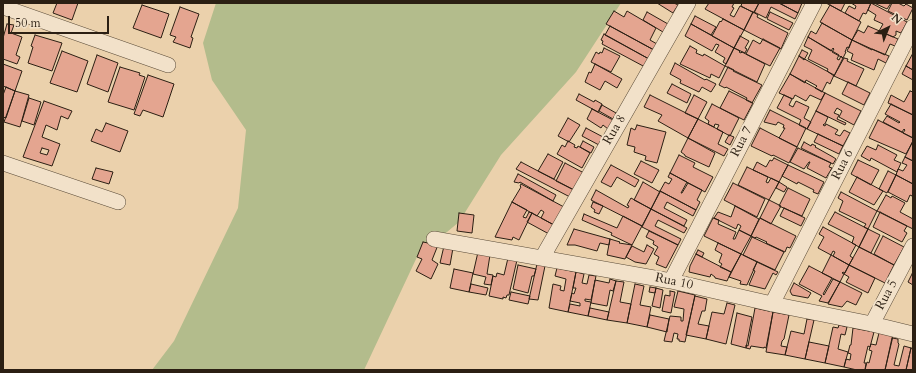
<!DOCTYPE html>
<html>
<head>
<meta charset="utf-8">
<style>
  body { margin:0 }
  #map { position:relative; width:916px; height:373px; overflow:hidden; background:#ebd1ac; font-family:Cardo,serif }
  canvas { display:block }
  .frame { position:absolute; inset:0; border:4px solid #2b1f13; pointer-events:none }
  .north { position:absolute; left:868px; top:8px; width:40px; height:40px; -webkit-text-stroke:3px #f2e1c9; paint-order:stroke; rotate:43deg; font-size:11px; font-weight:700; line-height:16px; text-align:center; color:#2b1f13 }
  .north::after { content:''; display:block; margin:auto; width:14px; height:18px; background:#2b1f13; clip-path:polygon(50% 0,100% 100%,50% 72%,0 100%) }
  .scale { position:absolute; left:8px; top:16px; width:101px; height:18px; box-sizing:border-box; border:2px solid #2b1f13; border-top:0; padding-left:5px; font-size:12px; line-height:14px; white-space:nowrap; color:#2b1f13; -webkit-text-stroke:3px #f2e1c9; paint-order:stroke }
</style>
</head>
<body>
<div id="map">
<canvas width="916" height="373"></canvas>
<div class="frame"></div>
<div class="north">N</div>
<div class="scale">50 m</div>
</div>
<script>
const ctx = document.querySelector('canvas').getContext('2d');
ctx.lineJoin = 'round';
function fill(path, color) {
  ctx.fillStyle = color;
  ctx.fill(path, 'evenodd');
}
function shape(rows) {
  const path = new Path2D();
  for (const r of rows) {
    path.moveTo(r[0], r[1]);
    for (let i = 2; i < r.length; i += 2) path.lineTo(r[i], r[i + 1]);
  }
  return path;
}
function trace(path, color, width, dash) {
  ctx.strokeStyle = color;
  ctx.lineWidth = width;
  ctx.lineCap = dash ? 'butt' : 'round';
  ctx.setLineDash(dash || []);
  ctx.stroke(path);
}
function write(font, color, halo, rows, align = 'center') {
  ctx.font = font + ' Cardo,serif';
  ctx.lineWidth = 4;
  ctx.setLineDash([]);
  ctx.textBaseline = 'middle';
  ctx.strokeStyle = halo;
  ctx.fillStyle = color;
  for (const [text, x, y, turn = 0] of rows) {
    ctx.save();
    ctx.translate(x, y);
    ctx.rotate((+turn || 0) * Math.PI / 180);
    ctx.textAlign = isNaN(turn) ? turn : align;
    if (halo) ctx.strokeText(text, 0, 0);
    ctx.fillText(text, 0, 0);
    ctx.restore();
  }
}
const green = shape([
  [216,3,621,3,576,72,501,155,459,222,417,257,364,370,152,370,174,341,238,208,246,130,212,80,203,43]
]);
const building = shape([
  [57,3,78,3,72,20,53,13,57,3],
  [657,3,674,3,678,5,673,13,657,3],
  [709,3,734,3,732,7,734,8,730,15,734,17,740,6,753,12,744,30,705,9,709,3],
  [742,3,759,3,754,13,741,6,742,3],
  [759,3,779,3,798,13,795,19,771,7,766,18,754,12,759,3],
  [779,3,802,3,798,13,779,3],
  [826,3,845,3,841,11,826,3],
  [851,3,871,3,866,14,863,13,859,21,845,13,849,6,855,9,856,6,851,3],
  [871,3,907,22,901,33,896,31,896,35,893,37,879,31,883,24,874,20,876,15,868,10,871,3],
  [874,3,891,3,887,9,874,3],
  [892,3,898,3,904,6,906,4,913,8,907,20,888,11,892,3],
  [142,5,169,14,161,38,133,28,142,5],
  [830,5,861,22,852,40,820,22,830,5],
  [180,7,199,14,191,37,193,38,190,48,173,42,176,37,170,35,180,7],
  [614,11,624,17,627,11,656,28,650,40,657,44,654,50,606,24,614,11],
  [647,12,668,24,663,32,643,20,647,12],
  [753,12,758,15,757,17,788,33,781,49,744,30,753,12],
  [770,12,793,23,789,30,767,19,770,12],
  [695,16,716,27,711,35,691,24,695,16],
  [723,19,744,30,734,48,712,36,720,21,721,22,723,19],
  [822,23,852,40,849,48,847,47,845,52,846,52,843,58,832,52,834,49,833,48,831,51,808,37,811,31,816,34,822,23],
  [7,24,14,25,11,33,22,37,16,55,20,57,17,64,3,59,3,38,7,24],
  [691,24,734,48,726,64,723,62,725,58,715,52,719,45,716,44,712,51,685,36,691,24],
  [610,26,654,50,649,59,605,35,610,26],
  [868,26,898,39,895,46,890,44,885,55,852,40,858,30,864,33,868,26],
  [604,34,649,59,645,67,602,44,603,41,601,40,604,34],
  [35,35,62,43,52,71,28,63,33,47,31,46,35,35],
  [740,36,749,41,745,48,747,49,745,53,734,48,740,36],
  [808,37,839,55,837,59,839,60,841,56,843,58,834,76,827,71,828,69,808,59,812,50,804,46,808,37],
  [763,39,780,48,770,66,746,54,753,40,760,44,763,39],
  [852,40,872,50,872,49,889,56,886,63,878,59,874,70,851,60,853,54,847,51,852,40],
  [690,46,697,50,696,53,703,56,704,54,725,66,719,78,711,74,710,78,680,64,690,46],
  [604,48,620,56,611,72,591,62,596,52,599,54,600,52,602,53,604,48],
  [734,48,740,51,739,52,741,53,742,52,765,64,757,82,725,66,734,48],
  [802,50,808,53,804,60,799,56,802,50],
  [62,51,88,61,77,92,50,83,62,51],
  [913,53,913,70,906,66,913,53],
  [97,55,118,63,108,92,87,84,97,55],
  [799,56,834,75,830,84,827,82,822,92,815,88,817,86,806,80,805,83,790,74,799,56],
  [844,58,848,59,847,61,864,69,856,86,834,76,844,58],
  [675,63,705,80,706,79,716,84,711,92,702,87,699,92,680,83,681,80,670,74,675,63],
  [3,64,22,71,15,91,3,86,3,64],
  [595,64,622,79,617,88,605,81,600,90,585,82,589,72,591,73,595,64],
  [906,66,913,70,913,80,902,74,906,66],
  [120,67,140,73,139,75,145,77,134,110,108,102,120,67],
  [728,67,734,70,733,71,762,85,752,103,746,100,747,98,726,87,725,88,719,85,728,67],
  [790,74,825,93,821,100,810,95,806,101,795,95,793,99,779,93,790,74],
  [148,75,174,84,163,117,143,110,140,116,134,114,148,75],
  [848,82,870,93,864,105,842,94,848,82],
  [672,84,691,94,687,103,667,93,672,84],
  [6,87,15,91,6,118,3,117,3,95,6,87],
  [15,91,29,95,20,127,4,122,15,91],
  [729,91,753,103,744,120,720,108,729,91],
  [910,91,913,92,913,115,888,103,891,95,904,102,910,91],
  [825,93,861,111,854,125,839,117,842,111,837,108,834,113,839,115,837,119,846,123,845,125,816,111,825,93],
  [579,94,594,102,595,100,602,104,598,112,576,100,579,94],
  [650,95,698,119,688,138,658,121,662,115,644,107,650,95],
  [694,95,707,102,698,119,685,113,694,95],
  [784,95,792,99,789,105,793,107,796,101,809,107,804,118,811,122,807,129,799,125,801,120,777,108,784,95],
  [29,98,41,102,34,125,22,121,29,98],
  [44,101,72,111,68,119,61,116,57,130,46,125,42,137,60,144,52,166,23,157,44,101],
  [42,148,49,150,47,155,40,153,42,148],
  [712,104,739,118,730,136,717,129,719,125,715,124,714,127,708,124,709,121,705,118,712,104],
  [891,104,913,115,913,138,903,133,905,130,904,129,902,132,883,122,887,116,899,123,900,122,885,114,891,104],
  [602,105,616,113,613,119,599,111,602,105],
  [592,109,613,120,608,129,603,125,601,128,587,119,592,109],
  [770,110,806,128,797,147,779,138,785,128,783,128,784,125,778,122,776,125,764,122,770,110],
  [816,111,828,117,825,124,824,124,823,125,825,126,826,124,838,130,835,134,840,136,844,130,850,133,843,146,807,129,816,111],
  [568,118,580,125,569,142,558,136,568,118],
  [698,119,723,132,718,144,728,149,724,156,688,138,698,119],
  [878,120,913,138,913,141,906,154,869,138,878,120],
  [106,123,128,131,120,152,91,141,96,129,102,132,106,123],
  [637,125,666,132,657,163,645,160,646,156,634,152,635,147,627,145,631,128,635,130,637,125],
  [586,128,603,137,599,145,582,136,586,128],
  [760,128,797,147,789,163,773,155,772,156,751,146,760,128],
  [818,134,843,146,839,154,814,142,818,134],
  [729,135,734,137,730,145,725,142,729,135],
  [688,138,715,153,709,167,685,156,685,155,681,152,688,138],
  [568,141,575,145,574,147,577,148,578,146,590,153,582,168,557,154,562,145,565,147,568,141],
  [583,141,594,147,591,153,580,147,583,141],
  [913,141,913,161,905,157,913,141],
  [804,142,811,146,812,144,816,146,815,147,817,148,833,157,836,159,833,164,801,148,804,142],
  [878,145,897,155,894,160,901,163,897,172,871,158,870,161,861,156,867,146,876,150,878,145],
  [798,148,831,163,829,167,832,168,826,178,807,168,810,162,809,162,804,169,790,162,798,148],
  [548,154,563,162,554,179,538,171,548,154],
  [679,155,695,163,693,167,713,177,705,192,670,173,679,155],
  [905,157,913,161,913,184,896,175,898,169,903,171,907,165,902,163,905,157],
  [774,158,788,165,779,182,753,170,757,162,766,167,770,160,772,161,774,158],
  [858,160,879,170,871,185,851,174,858,160],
  [641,161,659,170,652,183,634,174,641,161],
  [521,162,574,190,570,197,516,169,521,162],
  [565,163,584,173,574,190,556,181,565,163],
  [611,165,639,180,635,187,617,177,611,187,601,182,611,165],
  [788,165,824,182,818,194,813,192,814,190,798,182,797,184,782,176,788,165],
  [747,167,768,177,766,182,768,183,771,178,779,182,769,200,738,185,747,167],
  [96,168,113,172,109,184,92,179,96,168],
  [888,171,896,175,887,193,879,189,888,171],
  [670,173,687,182,681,193,682,193,688,183,702,190,697,200,700,202,696,210,660,191,665,182,669,184,672,179,668,177,670,173],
  [518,174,556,195,553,201,520,182,519,183,514,182,518,174],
  [896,175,913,184,913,193,912,196,910,195,907,202,888,192,896,175],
  [857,177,883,191,874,205,849,192,857,177],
  [643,182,660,192,651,209,634,200,643,182],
  [779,182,787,187,784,192,776,188,779,182],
  [733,183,765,199,757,217,724,200,733,183],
  [521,184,564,207,554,225,541,218,544,212,541,210,537,216,512,202,521,187,520,186,521,184],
  [788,188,810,199,802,216,779,206,788,188],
  [596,190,628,208,629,206,627,205,631,198,651,209,642,226,591,200,596,190],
  [660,191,696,210,693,216,667,202,664,208,687,220,684,226,651,209,660,191],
  [841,192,877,211,868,229,864,227,866,224,839,211,843,201,838,198,841,192],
  [886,195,891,198,892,196,905,203,900,212,913,219,913,229,877,211,886,195],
  [769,200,781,206,771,224,760,218,769,200],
  [512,202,527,210,523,217,526,218,529,212,532,213,519,240,513,237,512,240,495,237,512,202],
  [593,202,603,206,599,214,594,212,595,210,591,207,593,202],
  [735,206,759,219,751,236,739,230,741,226,738,224,736,229,714,218,718,212,731,217,735,206],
  [784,208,805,218,801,226,780,216,784,208],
  [651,209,687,228,684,233,658,220,655,226,681,239,678,245,642,227,651,209],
  [835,212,868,229,859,247,852,243,854,237,828,224,835,212],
  [880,212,907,226,904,231,907,233,902,242,873,227,880,212],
  [459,213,474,215,472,233,457,231,459,213],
  [532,213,554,225,549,234,527,222,532,213],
  [584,214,617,228,623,216,642,226,632,245,611,235,612,233,582,220,584,214],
  [713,218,719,220,718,224,736,232,733,239,735,239,739,230,751,236,741,254,704,236,713,218],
  [760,218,796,236,790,248,787,247,785,252,766,243,767,242,756,237,755,238,751,236,760,218],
  [823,227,856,245,850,256,853,258,849,265,833,256,835,252,833,251,831,255,818,248,824,237,819,234,823,227],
  [574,229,610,239,609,245,600,243,597,251,575,245,567,245,574,229],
  [868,229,880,235,871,253,859,247,868,229],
  [649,231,678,245,666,268,656,264,659,257,654,254,658,247,653,244,654,241,646,237,649,231],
  [883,236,904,247,894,265,874,254,883,236],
  [752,237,784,252,775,270,743,255,752,237],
  [610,239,620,242,619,243,632,245,625,259,607,255,610,239],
  [423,242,438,245,432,260,438,264,431,279,416,271,422,259,417,257,423,242],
  [718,243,741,254,731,272,720,267,722,264,719,262,722,254,715,250,718,243],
  [647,245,654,249,646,264,635,262,626,257,632,246,644,252,647,245],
  [444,246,453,248,450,265,440,263,444,246],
  [859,247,894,265,885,283,849,265,859,247],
  [698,250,704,253,702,257,696,254,698,250],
  [478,252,490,255,487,274,493,275,491,285,484,284,486,277,473,274,478,252],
  [696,254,731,272,727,281,715,278,715,277,711,274,710,277,689,272,690,266,696,254],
  [741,254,757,262,747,285,740,284,741,281,729,277,741,254],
  [831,255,849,265,845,273,843,272,842,273,844,274,840,282,822,273,831,255],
  [508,258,517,260,509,295,507,295,506,298,503,297,503,299,489,296,493,276,496,277,497,273,504,275,508,258],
  [757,262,778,272,776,275,773,273,765,289,749,285,755,271,753,270,757,262],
  [537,264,545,266,538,300,529,299,537,264],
  [518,265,536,269,534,276,532,276,528,293,513,289,518,265],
  [849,265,875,278,868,293,846,282,849,277,844,274,849,265],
  [809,266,832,278,823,294,824,295,833,279,840,282,828,303,819,301,822,296,799,284,809,266],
  [557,268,576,272,568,312,549,308,553,284,561,286,560,290,564,291,566,279,555,276,557,268],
  [454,269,473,273,469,292,450,288,454,269],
  [576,272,584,274,582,283,587,284,589,275,596,276,591,300,585,299,585,301,591,302,588,316,568,312,570,304,580,306,580,303,570,301,572,293,574,294,576,288,573,288,576,272],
  [912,274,913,275,913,285,908,282,912,274],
  [610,279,616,281,613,291,610,290,607,306,591,303,595,280,609,283,610,279],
  [616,281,624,282,620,302,631,304,627,323,607,320,616,281],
  [840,282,862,293,856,305,847,301,842,307,828,304,840,282],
  [794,283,811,293,808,298,792,295,790,291,794,283],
  [471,284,488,288,486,295,469,292,471,284],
  [635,284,644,286,640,305,651,307,647,327,627,323,635,284],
  [650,287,656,288,655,293,649,292,650,287],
  [656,288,663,290,660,308,652,306,656,288],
  [670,291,675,292,671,313,662,311,665,295,670,296,670,291],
  [678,291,695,295,685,342,679,341,679,339,677,339,678,334,674,333,672,342,664,341,670,316,681,317,681,321,683,321,684,309,674,307,678,291],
  [511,292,530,296,528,304,509,300,511,292],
  [695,296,707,299,705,311,702,311,698,324,709,326,706,339,686,335,695,296],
  [727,303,735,305,726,344,706,339,712,312,724,314,727,303],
  [590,308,609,312,607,320,588,316,590,308],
  [755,308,773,312,766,348,764,347,764,348,751,346,750,349,746,348,746,345,748,346,755,308],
  [773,312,789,315,784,339,782,341,781,346,787,347,785,355,766,352,773,312],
  [737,313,752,317,746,348,731,344,737,313],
  [650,315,669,319,667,332,647,327,650,315],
  [807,319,814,320,805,359,785,355,791,331,804,334,807,319],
  [839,325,847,327,845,335,841,334,838,349,848,352,844,367,825,363,833,327,838,328,839,325],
  [853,328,874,332,870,347,868,346,864,363,866,363,865,370,857,370,844,367,846,359,850,360,851,354,848,353,850,345,851,345,853,328],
  [879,333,893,336,885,370,865,370,867,362,869,363,872,351,869,350,871,344,876,345,879,333],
  [892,338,898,339,898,343,899,344,894,365,899,366,904,346,911,348,906,370,885,370,892,338],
  [809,342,829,346,825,363,805,359,809,342],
  [911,348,913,349,913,370,906,370,911,348]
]);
const minor = shape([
  [3,7,168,65],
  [3,163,118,202],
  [434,239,671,281,772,304,872,324,913,334],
  [542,258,688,3],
  [671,281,814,3],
  [772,304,913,27],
  [872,324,913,246]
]);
const streetNames = [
  ["Rua 8",615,130,-60],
  ["Rua 7",742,142,-63],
  ["Rua 6",843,165,-63],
  ["Rua 10",674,282,12],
  ["Rua 5",887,295,-62]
];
fill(green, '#b3bc8c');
fill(building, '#e4a590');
trace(building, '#2b1f13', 1);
trace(minor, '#5b4c39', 16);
trace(minor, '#f2e1c9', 15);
write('13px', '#2b1f13', '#f2e1c9', streetNames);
</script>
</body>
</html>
